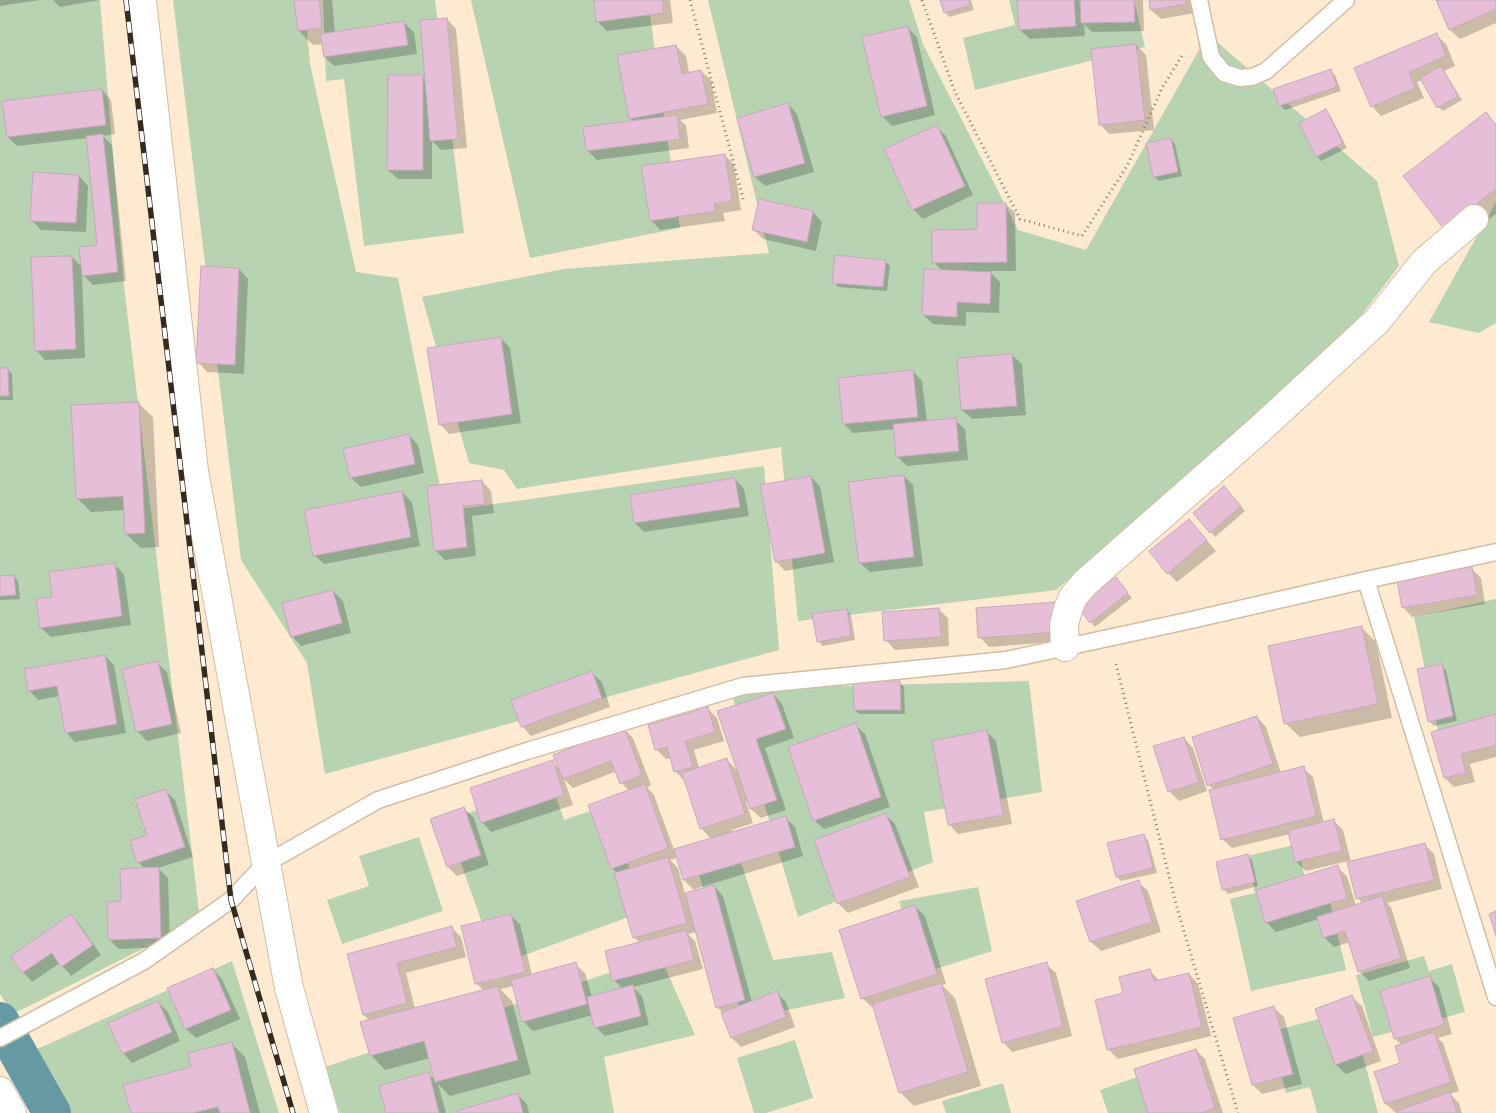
<!DOCTYPE html>
<html>
<head>
<meta charset="utf-8">
<style>
  body { margin:0 }
  canvas { display:block; background:#feead0 }
</style>
</head>
<body>
<canvas width="1496" height="1113"></canvas>
<script>
const ctx = document.querySelector('canvas').getContext('2d');
ctx.lineJoin = 'round';
function fill(path, color) {
  ctx.fillStyle = color;
  ctx.fill(path, 'evenodd');
}
function shape(rows) {
  const path = new Path2D();
  for (const r of rows) {
    path.moveTo(r[0], r[1]);
    for (let i = 2; i < r.length; i += 2) path.lineTo(r[i], r[i + 1]);
  }
  return path;
}
function trace(path, color, width, dash) {
  ctx.strokeStyle = color;
  ctx.lineWidth = width;
  ctx.lineCap = dash ? 'butt' : 'round';
  ctx.setLineDash(dash || []);
  ctx.stroke(path);
}
const green = shape([
  [0,0,100,0,124,286,200,920,13,1014,0,994],
  [173,0,304,0,310,64,356,272,398,278,445,511,764,466,779,650,325,774,307,663,241,560],
  [323,0,435,0,464,233,364,246,344,79,326,81],
  [471,0,648,0,680,228,530,258],
  [708,0,909,0,923,44,1018,230,1086,250,1208,34,1377,181,1399,266,1337,347,1056,590,798,621,781,447,517,489,504,470,469,463,422,297,564,269,769,253],
  [1009,0,1134,0,1145,47,975,90,963,38,1015,25],
  [1496,202,1496,323,1479,333,1429,322],
  [1496,599,1496,739,1442,750,1414,617],
  [1029,681,1042,792,924,812,933,862,798,917,732,695,803,687],
  [551,783,564,820,607,805,645,911,497,965,446,821],
  [419,837,443,911,342,944,327,900,369,886,359,856],
  [1298,844,1309,898,1328,894,1346,970,1251,991,1230,899,1255,893,1247,856],
  [736,847,773,960,832,952,845,998,744,1019,735,997,697,868],
  [978,887,992,951,920,974,899,901],
  [660,956,695,1035,604,1057,614,1113,340,1113,325,1067],
  [1424,956,1429,971,1452,964,1465,1012,1373,1037,1356,975],
  [232,961,279,1113,70,1113,35,1050],
  [1351,1010,1378,1113,1317,1113,1310,1087,1286,1093,1270,1032],
  [795,1040,813,1098,766,1113,754,1113,737,1058],
  [1151,1072,1166,1113,1108,1113,1100,1090],
  [1003,1083,1011,1113,946,1113,942,1101]
]);
const shadow = shape([
  [0,0,40,0,0,6],
  [53,0,100,0,60,7],
  [296,0,332,0,335,33,404,23,414,32,417,54,334,66,325,57,323,44,313,45,299,31],
  [595,0,670,0,673,23,607,31,598,22],
  [941,0,971,0,974,10,949,17,945,12],
  [1018,0,1143,0,1144,31,1092,32,1084,24,1085,36,1030,39,1020,30],
  [1150,0,1193,0,1195,13,1161,19,1151,10],
  [1437,0,1496,0,1496,23,1460,39,1450,30],
  [447,19,456,29,467,148,441,150,432,141,432,179,398,179,388,170,422,77,426,80],
  [907,27,917,37,935,115,892,126,882,116],
  [1436,35,1446,44,1455,66,1444,71,1462,100,1443,111,1438,107,1422,80,1417,82,1424,98,1381,116,1372,106],
  [1136,45,1146,55,1154,130,1109,134,1100,124],
  [676,46,686,56,689,73,701,71,711,80,717,113,680,120,686,125,689,148,597,160,587,150,634,122,630,118],
  [1331,71,1335,75,1341,91,1285,110,1280,105],
  [102,90,111,100,115,134,103,136,112,145,126,281,93,285,82,274,85,358,45,360,36,350,72,257,82,267,98,246,88,138,17,146,8,137],
  [788,104,797,114,814,172,765,186,755,177],
  [1326,111,1330,115,1347,148,1321,161,1317,156],
  [1486,114,1496,124,1496,214,1459,242],
  [936,126,946,136,973,195,923,219,913,209],
  [1171,139,1175,144,1182,176,1159,181,1154,176],
  [725,155,734,165,741,210,723,213,725,221,660,230,651,220],
  [79,176,88,186,86,232,41,230,31,220],
  [1006,204,1015,213,1016,271,989,271,1000,282,999,313,966,312,966,326,933,324,923,315,942,271,934,262,978,230],
  [813,212,822,222,816,251,763,239,754,230],
  [885,261,890,266,887,291,838,287,834,282],
  [239,269,248,279,244,374,207,372,198,362],
  [501,338,510,348,521,423,449,434,440,424],
  [1012,355,1022,364,1026,415,972,419,962,410],
  [8,369,12,374,13,400,0,400,0,370],
  [913,371,922,381,927,422,955,420,965,429,968,460,907,466,897,456,895,429,853,433,844,424],
  [138,403,153,417,159,547,141,548,126,534,125,510,91,512,77,498],
  [409,435,418,445,424,473,361,487,351,478],
  [904,476,913,485,923,566,870,572,860,563],
  [811,477,820,486,834,562,785,571,776,561],
  [735,479,744,489,749,516,644,532,635,523],
  [482,481,491,491,494,513,472,516,476,556,445,560,435,550,428,487],
  [402,492,412,502,420,546,324,564,314,555],
  [1228,492,1245,511,1215,537,1211,532],
  [1189,520,1216,551,1177,582,1168,573],
  [114,564,124,574,131,625,51,637,41,628],
  [1471,568,1481,578,1485,604,1412,617,1403,607],
  [14,576,18,581,20,599,0,600,0,577],
  [1120,584,1132,598,1095,627,1091,622],
  [333,591,343,601,351,633,301,646,292,636],
  [1054,604,1066,641,989,647,980,637],
  [938,609,948,618,949,646,895,650,886,640],
  [847,610,851,615,855,640,823,646,818,641],
  [1362,628,1376,642,1392,718,1300,737,1285,723],
  [105,656,114,665,126,733,75,742,66,732,60,696,38,700,29,690],
  [157,663,167,672,181,733,147,741,138,732],
  [1441,665,1446,670,1457,721,1434,726,1429,721],
  [592,673,602,682,610,707,531,736,522,726],
  [900,683,904,687,905,714,859,714,855,710],
  [773,694,782,704,794,738,765,748,786,810,761,818,751,809,749,801,746,802,753,823,732,830,733,833,785,817,795,827,803,856,695,889,695,891,714,886,723,896,752,1002,777,993,786,1002,795,1027,741,1047,732,1038,722,1012,717,1007,697,932,688,934,695,941,703,969,633,987,642,996,649,1025,605,1036,596,1027,593,1015,533,1031,524,1022,514,986,500,989,512,1001,531,1074,450,1096,438,1084,446,1113,387,1113,428,1074,436,1081,430,1058,385,1070,371,1055,370,1021,364,1015,348,955,451,927,461,937,466,957,406,973,415,1009,484,991,476,983,510,915,520,924,532,975,575,964,585,973,592,997,623,989,614,980,640,943,634,937,617,873,612,868,629,791,622,783,617,771,573,788,564,779,573,805,491,832,482,822,552,762,561,770,624,729,633,738,651,785,647,787,654,795,674,850,711,839,701,828,686,782,676,772,671,758,666,759,656,749,708,709,717,718,724,741,694,750,699,768,726,759,739,772],
  [677,858,684,880,695,891,685,894,678,868,670,860],
  [1496,715,1496,757,1470,764,1475,782,1454,787,1445,778,1432,732],
  [1257,717,1266,727,1281,773,1303,768,1313,777,1324,823,1334,821,1343,830,1351,862,1424,844,1434,854,1442,889,1387,903,1391,907,1410,968,1369,981,1359,971,1350,942,1334,947,1324,937,1319,919,1276,932,1266,922,1337,867,1347,876,1356,906,1363,904,1358,898,1348,861,1306,871,1296,862,1290,834,1232,848,1222,839,1214,790,1209,785],
  [855,725,865,734,890,807,824,829,814,820],
  [987,732,996,741,1012,824,958,834,949,824],
  [1184,738,1193,748,1207,791,1179,801,1169,791],
  [165,790,175,800,193,857,158,868,168,878,170,947,119,949,109,939,122,903,145,869,138,862],
  [464,808,474,818,489,865,457,876,448,867],
  [886,815,895,824,919,887,848,913,838,903],
  [1143,835,1148,840,1157,873,1121,881,1117,877,1109,844],
  [1247,855,1252,860,1258,886,1228,894,1224,890],
  [1138,882,1148,891,1161,932,1101,951,1091,942],
  [915,907,925,916,946,984,942,985,955,998,981,1086,914,1106,900,1092,874,1007,872,1007,862,998],
  [71,915,80,925,101,955,71,976,60,963,32,982,23,972],
  [1046,964,1056,973,1072,1036,1012,1052,1003,1042],
  [213,969,222,979,240,1019,196,1038,186,1029,169,989],
  [1150,971,1160,981,1189,974,1198,984,1211,1036,1118,1059,1108,1049,1125,994],
  [1429,977,1439,987,1452,1034,1438,1038,1443,1043,1459,1091,1450,1094,1459,1103,1462,1113,1396,1113,1386,1104,1375,1073,1402,1064,1402,1045,1395,1039,1382,992],
  [1352,997,1362,1006,1381,1061,1346,1074,1336,1065],
  [158,1002,168,1012,180,1041,132,1063,123,1053],
  [1274,1008,1284,1017,1302,1084,1262,1094,1253,1085,1235,1019],
  [231,1043,245,1057,260,1113,132,1113,192,1068],
  [1196,1050,1205,1059,1223,1113,1149,1113],
  [517,1094,527,1104,529,1113,459,1113]
]);
const canal = shape([
  [0,1021,52,1113]
]);
const building = shape([
  [294,0,319,0,322,28,298,31,294,0],
  [594,0,662,0,664,13,596,22,594,0],
  [940,0,969,0,970,5,944,13,940,0],
  [1017,0,1074,0,1076,26,1019,30,1017,0],
  [1080,0,1134,0,1135,22,1081,23,1080,0],
  [1149,0,1186,0,1187,4,1150,10,1149,0],
  [1436,0,1496,0,1496,9,1449,30,1436,0],
  [447,18,458,139,430,141,420,20,447,18],
  [404,21,408,45,324,57,320,34,404,21],
  [908,26,927,106,881,117,862,37,908,26],
  [1437,33,1446,56,1409,72,1415,88,1371,107,1354,68,1437,33],
  [1136,44,1145,120,1099,125,1091,49,1136,44],
  [676,45,682,74,701,70,708,104,629,119,617,55,676,45],
  [1441,66,1458,96,1437,108,1420,78,1441,66],
  [1331,69,1337,87,1279,106,1273,89,1331,69],
  [388,75,423,75,423,170,387,170,388,75],
  [102,89,106,125,7,137,2,101,102,89],
  [788,103,805,163,754,177,737,118,788,103],
  [1326,109,1343,143,1316,157,1299,123,1326,109],
  [1486,112,1496,125,1496,189,1444,229,1403,176,1486,112],
  [677,115,680,139,586,151,583,127,677,115],
  [937,125,965,186,912,210,884,149,937,125],
  [103,134,118,272,82,276,79,247,97,245,86,136,103,134],
  [1171,138,1178,172,1153,177,1146,143,1171,138],
  [725,154,732,201,714,204,716,211,650,221,641,166,725,154],
  [33,172,79,175,76,223,30,221,33,172],
  [759,199,813,211,807,242,752,230,759,199],
  [977,203,1006,203,1007,262,932,263,932,230,977,229,977,203],
  [835,255,886,260,883,287,832,283,835,255],
  [72,256,76,349,35,351,31,257,72,256],
  [201,266,239,268,235,365,196,363,201,266],
  [924,269,991,272,990,304,957,302,957,317,922,315,924,269],
  [501,337,512,414,439,425,427,348,501,337],
  [1012,354,1017,406,961,410,957,358,1012,354],
  [0,368,8,368,9,396,0,396,0,368],
  [913,370,918,417,843,424,838,378,913,370],
  [139,402,145,533,125,534,123,496,76,499,71,405,139,402],
  [956,418,959,451,896,457,893,424,956,418],
  [409,434,415,464,350,478,343,449,409,434],
  [904,475,914,557,859,563,848,482,904,475],
  [811,476,825,553,775,562,760,485,811,476],
  [735,478,740,507,634,523,630,495,735,478],
  [482,480,485,504,463,506,467,547,434,551,427,486,482,480],
  [1224,486,1241,506,1210,533,1193,513,1224,486],
  [402,491,411,537,313,556,304,510,402,491],
  [1189,519,1207,540,1167,574,1149,551,1189,519],
  [115,563,122,616,40,628,36,599,52,597,49,572,115,563],
  [1472,567,1477,595,1402,608,1397,580,1472,567],
  [14,575,16,595,0,596,0,576,14,575],
  [1116,577,1128,593,1090,623,1078,607,1116,577],
  [333,590,342,623,291,637,282,603,333,590],
  [1055,602,1057,632,978,638,976,608,1055,602],
  [939,608,941,637,884,641,882,612,939,608],
  [847,609,851,636,817,642,812,614,847,609],
  [1362,626,1378,704,1284,724,1268,646,1362,626],
  [105,655,117,724,65,733,57,686,28,691,24,669,105,655],
  [158,661,172,724,136,732,122,669,158,661],
  [1442,664,1453,716,1428,722,1417,669,1442,664],
  [592,671,602,698,521,727,511,700,592,671],
  [900,681,901,710,854,710,853,682,900,681],
  [773,693,786,729,756,739,777,800,750,809,717,711,773,693],
  [708,707,715,732,685,741,693,767,674,772,667,747,655,750,648,725,708,707],
  [1496,714,1496,745,1461,754,1466,773,1444,778,1431,732,1496,714],
  [1257,716,1273,764,1207,786,1192,737,1257,716],
  [856,723,881,797,813,821,788,747,856,723],
  [624,727,642,775,620,784,611,761,563,779,553,755,624,727],
  [987,730,1003,815,948,825,932,741,987,730],
  [1184,737,1199,782,1168,792,1153,746,1184,737],
  [727,758,745,814,700,829,682,773,727,758],
  [553,760,564,795,481,823,470,788,553,760],
  [1304,766,1316,816,1221,840,1209,790,1304,766],
  [645,784,668,848,611,869,588,805,645,784],
  [166,789,185,847,137,863,130,841,147,835,135,799,166,789],
  [464,807,481,855,447,867,430,819,464,807],
  [886,813,910,877,837,904,814,840,886,813],
  [786,816,795,847,683,880,674,849,786,816],
  [1334,819,1342,851,1295,862,1288,831,1334,819],
  [1144,834,1153,868,1116,877,1107,843,1144,834],
  [1425,843,1434,880,1356,899,1347,862,1425,843],
  [1248,854,1255,882,1222,890,1216,862,1248,854],
  [668,857,687,923,633,938,614,873,668,857],
  [1338,865,1347,898,1265,923,1256,890,1338,865],
  [159,867,161,938,108,940,107,902,121,901,120,869,159,867],
  [1139,880,1152,922,1090,942,1076,901,1139,880],
  [714,885,745,1000,716,1008,685,893,714,885],
  [1382,896,1401,958,1358,972,1345,931,1323,938,1317,917,1382,896],
  [915,905,937,974,861,999,839,930,915,905],
  [1496,911,1496,936,1489,914,1496,911],
  [71,914,93,945,61,967,52,953,22,973,11,956,71,914],
  [511,914,525,972,475,984,461,926,511,914],
  [452,926,457,947,397,963,407,1003,363,1015,347,954,452,926],
  [686,930,694,960,612,981,605,951,686,930],
  [576,962,587,1004,522,1022,511,980,576,962],
  [1047,962,1063,1026,1002,1043,985,979,1047,962],
  [213,968,231,1010,185,1029,167,988,213,968],
  [1150,969,1154,981,1189,973,1202,1027,1107,1050,1095,1000,1123,993,1119,977,1150,969],
  [1430,976,1444,1025,1394,1039,1380,991,1430,976],
  [941,983,968,1072,899,1093,872,1004,941,983],
  [633,985,641,1016,594,1028,587,997,633,985],
  [498,986,518,1060,435,1082,424,1041,370,1056,360,1022,498,986],
  [777,991,786,1017,731,1038,721,1013,777,991],
  [1352,995,1373,1051,1335,1065,1315,1009,1352,995],
  [158,1001,172,1032,122,1054,108,1023,158,1001],
  [1274,1006,1293,1074,1252,1085,1233,1018,1274,1006],
  [1434,1032,1451,1082,1385,1104,1374,1072,1400,1063,1395,1046,1434,1032],
  [232,1042,250,1113,220,1113,218,1107,193,1113,131,1113,123,1085,191,1067,188,1053,232,1042],
  [1196,1049,1215,1108,1201,1113,1148,1113,1134,1069,1196,1049],
  [429,1072,439,1113,386,1113,379,1086,429,1072],
  [1450,1092,1457,1113,1398,1113,1397,1111,1450,1092],
  [518,1093,523,1113,457,1113,457,1111,518,1093]
]);
const path = shape([
  [690,0,744,202],
  [922,0,955,92,1020,219,1082,236,1127,166,1162,88,1183,54],
  [1116,664,1177,908,1238,1113]
]);
const lane = shape([
  [1199,0,1211,57,1224,73,1240,78,1252,77,1266,71,1346,0],
  [1366,580,1496,997],
  [0,1038,144,961,231,900,265,864,378,800,527,751,743,686,1006,660,1187,621,1366,580,1496,552]
]);
const street = shape([
  [142,0,194,471,289,988,324,1113],
  [1065,647,1064,625,1068,609,1073,597,1085,583,1259,430,1377,321,1424,262,1474,219],
  [0,1091,12,1113]
]);
const rail = shape([
  [126,0,231,900,293,1113]
]);
fill(green, '#b7d3b2');
fill(shadow, '#0003');
trace(canal, '#659aa4', 38);
fill(building, '#e6bed8');
trace(building, '#c6aabc', 1);
trace(lane, '#d1bda4', 19);
trace(street, '#d1bda4', 30);
trace(path, '#877a69', 3, [1, 4]);
trace(lane, '#fff', 16);
trace(street, '#fff', 28);
trace(rail, '#342b20', 5.5);
trace(rail, '#fff', 4, [11]);
</script>
</body>
</html>
